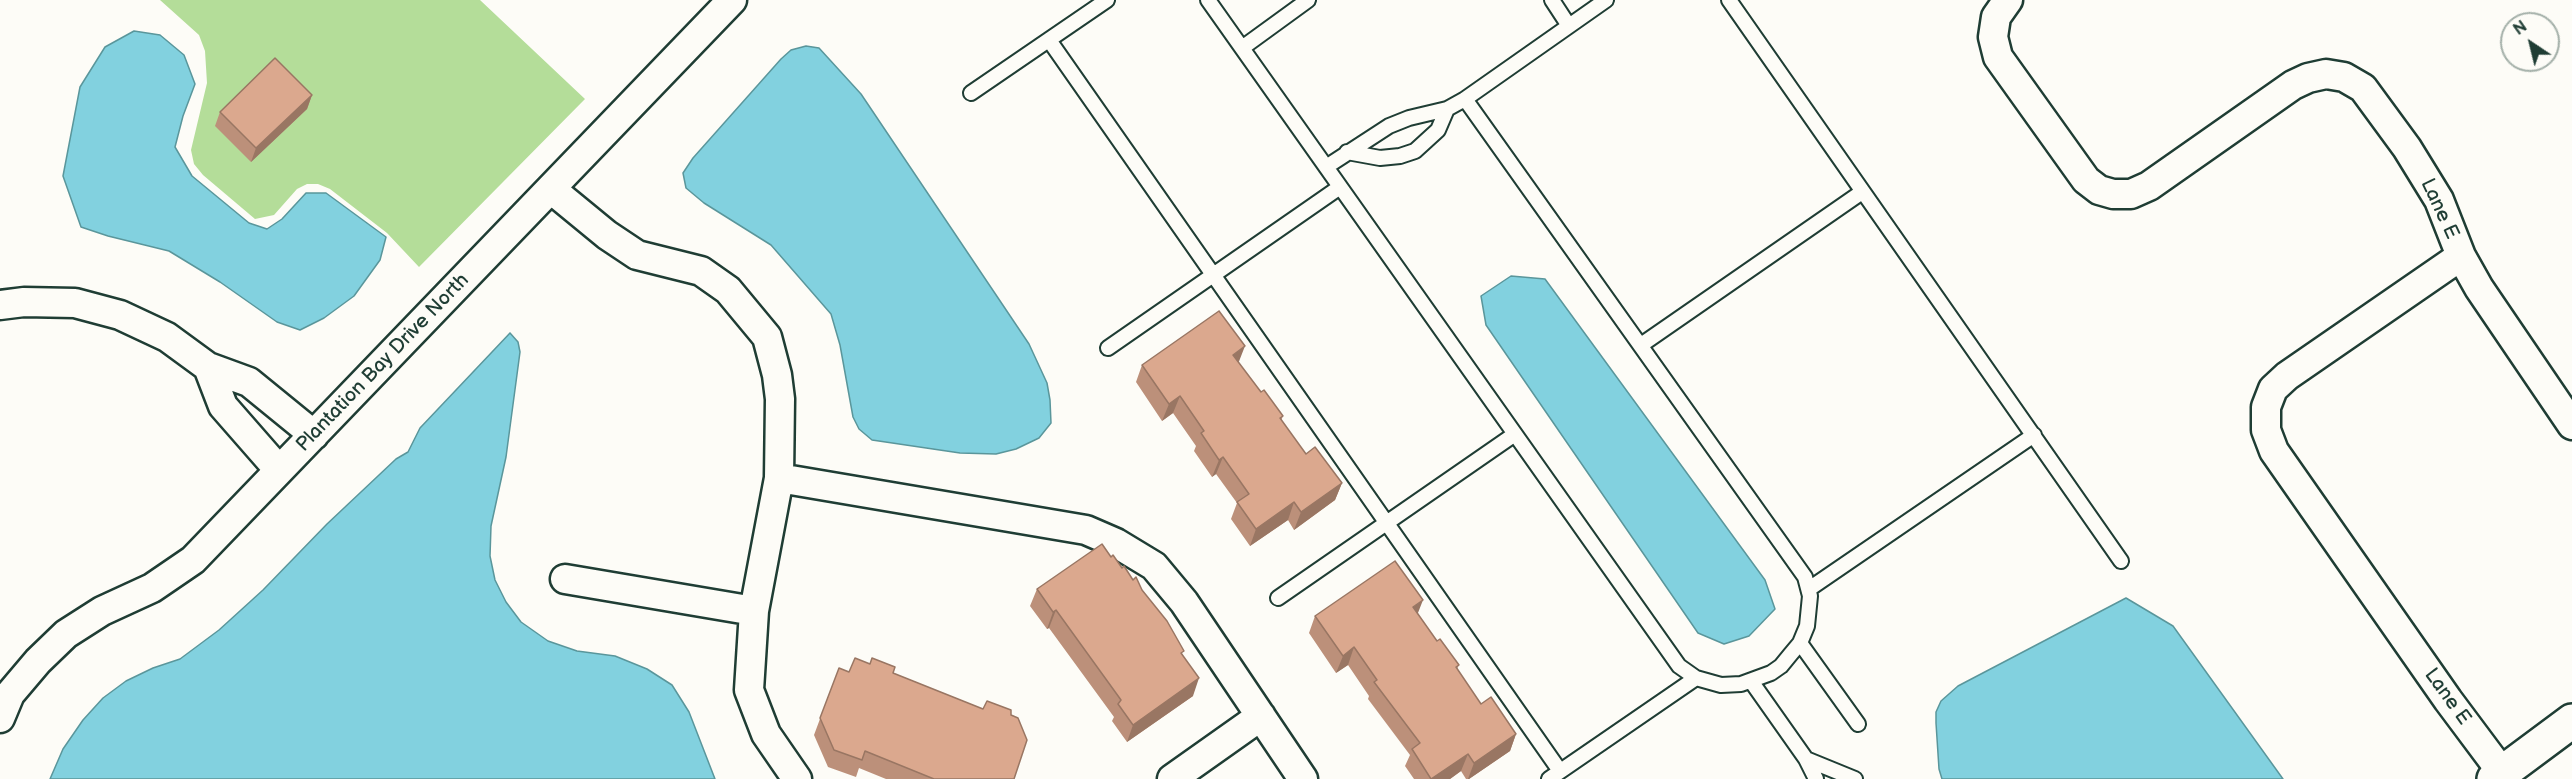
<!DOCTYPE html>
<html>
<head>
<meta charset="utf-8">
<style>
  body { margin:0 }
  #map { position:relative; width:2572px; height:779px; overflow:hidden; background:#fdfcf7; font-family:"Balsamiq Sans",sans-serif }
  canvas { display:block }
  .north { position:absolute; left:2500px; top:12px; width:60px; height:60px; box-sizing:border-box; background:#fdfcf7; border:2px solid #a4b0a9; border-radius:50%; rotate:325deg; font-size:16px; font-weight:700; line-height:24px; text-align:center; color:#1f3d34 }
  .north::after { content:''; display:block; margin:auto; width:21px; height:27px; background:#1f3d34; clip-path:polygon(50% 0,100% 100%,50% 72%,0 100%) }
</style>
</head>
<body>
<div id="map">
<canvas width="2572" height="779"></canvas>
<div class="north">N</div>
</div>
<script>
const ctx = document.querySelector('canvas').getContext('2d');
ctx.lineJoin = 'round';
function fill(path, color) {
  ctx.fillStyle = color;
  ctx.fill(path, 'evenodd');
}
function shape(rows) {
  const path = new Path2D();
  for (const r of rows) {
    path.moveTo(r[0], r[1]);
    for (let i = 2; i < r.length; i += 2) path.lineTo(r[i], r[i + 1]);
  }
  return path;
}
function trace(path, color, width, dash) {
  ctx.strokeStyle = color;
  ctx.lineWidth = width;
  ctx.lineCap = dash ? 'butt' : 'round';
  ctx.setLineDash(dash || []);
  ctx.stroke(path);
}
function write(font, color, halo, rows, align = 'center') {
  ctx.font = font + ' "Balsamiq Sans",sans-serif';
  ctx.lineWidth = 6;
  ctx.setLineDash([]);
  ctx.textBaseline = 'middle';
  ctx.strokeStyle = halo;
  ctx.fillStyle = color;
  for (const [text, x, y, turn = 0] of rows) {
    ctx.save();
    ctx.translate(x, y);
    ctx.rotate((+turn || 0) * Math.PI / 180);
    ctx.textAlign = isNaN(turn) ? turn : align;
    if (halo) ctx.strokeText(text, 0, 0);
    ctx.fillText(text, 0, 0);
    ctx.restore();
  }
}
const green = shape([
  [160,0,480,0,585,99,419,267,387,233,330,189,318,184,307,184,297,189,274,215,255,219,203,175,194,164,191,150,207,83,205,51,199,35]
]);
const water = shape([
  [134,31,160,35,184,55,195,84,183,116,175,147,192,176,249,223,267,229,282,219,306,193,326,193,386,237,380,260,354,296,324,318,300,330,277,322,220,282,169,251,108,236,81,227,63,176,80,87,105,47,134,31],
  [806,46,819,48,861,94,1029,344,1047,383,1050,400,1051,423,1039,438,1016,449,996,454,960,453,872,440,859,429,853,417,840,345,831,314,771,245,704,203,686,188,683,173,693,158,781,59,791,50,806,46],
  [1511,276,1545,279,1765,580,1775,609,1749,636,1724,644,1698,633,1486,325,1481,296,1511,276],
  [510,333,518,342,520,352,506,457,491,526,490,556,495,580,506,602,521,622,548,641,577,651,615,656,647,669,672,685,689,712,715,779,50,779,63,749,83,720,103,698,126,681,153,668,180,659,219,630,263,590,327,524,396,459,408,452,420,428,510,333],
  [2126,598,2173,626,2283,779,1942,779,1939,769,1936,723,1936,712,1941,701,1958,686,2126,598]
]);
const service = shape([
  [1208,0,1679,666,1696,678,1721,685,1741,684,1771,673,1781,666,1790,655,1800,643,1807,626,1810,596,1805,577,1465,99],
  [1552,0,1569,26],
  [1729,0,2121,561],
  [1049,40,1560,771],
  [1242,48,1308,0],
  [971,93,1107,0],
  [1347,152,1380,158,1400,156,1415,151,1438,130,1447,109],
  [1326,167,1389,126,1409,118,1447,109,1465,99,1606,0],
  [1641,345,1862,192],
  [1108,348,1340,187],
  [1809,589,2034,435],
  [1278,598,1515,434],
  [1800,643,1858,724],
  [1751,681,1806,759,1816,779],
  [1806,759,1855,779],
  [1549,779,1696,678]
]);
const minor = shape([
  [2008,0,1996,17,1993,37,1998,57,2086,180,2099,190,2113,194,2131,194,2149,186,2293,85,2308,78,2326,74,2344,77,2363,88,2407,148,2439,200,2461,256,2479,288,2572,425],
  [551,189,607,235,637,255,701,271,728,290,767,337,777,375,780,399,779,478,754,611,749,690,766,734,797,779],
  [2461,256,2287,376,2273,389,2266,407,2266,430,2274,451,2448,700,2507,779],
  [0,305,24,302,75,303,120,315,167,337,208,367,249,382,314,435],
  [208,367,223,406,279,470],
  [779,478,1086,530,1116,543,1154,566,1184,602,1303,779],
  [565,579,754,611],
  [0,718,10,694,38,661,66,634,102,611,152,588,193,560,732,0],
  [1172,779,1261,716]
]);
const secondary = shape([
  [2494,779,2572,721]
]);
const wall = shape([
  [312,95,307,109,251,162,215,126,220,112],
  [1239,363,1261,392,1283,416,1281,421,1306,454,1342,483,1335,500,1294,530,1288,520,1250,546,1231,519,1237,503,1216,474,1212,477,1194,451,1196,446,1173,413,1162,421,1136,382,1142,365],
  [1111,557,1142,590,1183,655,1193,696,1127,742,1112,721,1114,717,1049,628,1047,629,1030,606,1037,589],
  [1418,614,1437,641,1459,665,1457,669,1481,704,1516,734,1510,751,1469,779,1466,779,1461,771,1450,779,1414,779,1405,766,1410,755,1368,699,1369,696,1348,665,1336,673,1309,633,1315,616],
  [839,668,849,672,893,673,983,709,1014,779,886,779,859,768,856,777,828,767,814,735]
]);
const shadedWall = shape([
  [312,95,307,109,251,162,256,148],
  [1245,346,1238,364,1233,355],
  [1180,396,1173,413,1162,421,1169,404],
  [1223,457,1216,474,1212,477,1219,460],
  [1342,483,1335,500,1294,530,1301,512],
  [1294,502,1288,520,1250,546,1256,529],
  [1423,600,1416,618,1413,607],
  [1056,610,1049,628,1047,629,1053,612],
  [1354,647,1348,665,1336,673,1343,656],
  [1199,678,1193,696,1127,742,1133,725],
  [1516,734,1510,751,1469,779,1468,779,1474,763],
  [1468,754,1461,771,1450,779,1431,779]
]);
const building = shape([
  [275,58,312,95,256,148,220,112,275,58],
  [1219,311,1245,346,1233,355,1261,392,1264,390,1283,416,1280,418,1306,454,1315,447,1342,483,1301,512,1294,502,1256,529,1237,502,1249,494,1223,457,1219,460,1201,433,1204,431,1180,396,1169,404,1142,365,1219,311],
  [1102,544,1111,557,1113,555,1122,568,1124,566,1133,580,1136,577,1142,590,1167,621,1184,651,1181,653,1199,678,1133,725,1118,704,1121,700,1056,610,1053,612,1037,589,1102,544],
  [1395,561,1423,600,1413,607,1437,641,1440,639,1459,665,1456,667,1481,704,1491,697,1516,734,1474,763,1468,754,1431,779,1412,749,1420,743,1374,682,1377,680,1354,647,1343,656,1315,616,1395,561],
  [855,658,870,664,872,658,895,667,893,673,983,709,987,701,1011,710,1011,715,1018,718,1027,740,1014,779,934,779,865,751,862,760,834,750,820,718,839,668,849,672,855,658]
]);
const streetNames = [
  ["Lane E",2439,209,65],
  ["Plantation Bay Drive North",383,363,-46],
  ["Lane E",2447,697,54]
];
fill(green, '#b4dd99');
fill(water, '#82d1df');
trace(water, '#5a969b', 1.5);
trace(service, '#1f3d34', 18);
trace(minor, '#1f3d34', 33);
trace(secondary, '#1f3d34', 38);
trace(service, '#fdfcf7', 14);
trace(minor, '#fdfcf7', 28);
trace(secondary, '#fdfcf7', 33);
fill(wall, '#bc907a');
fill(shadedWall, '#997663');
fill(building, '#dba88e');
trace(building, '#997663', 1.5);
write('20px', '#1f3d34', '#fdfcf7', streetNames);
</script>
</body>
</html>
